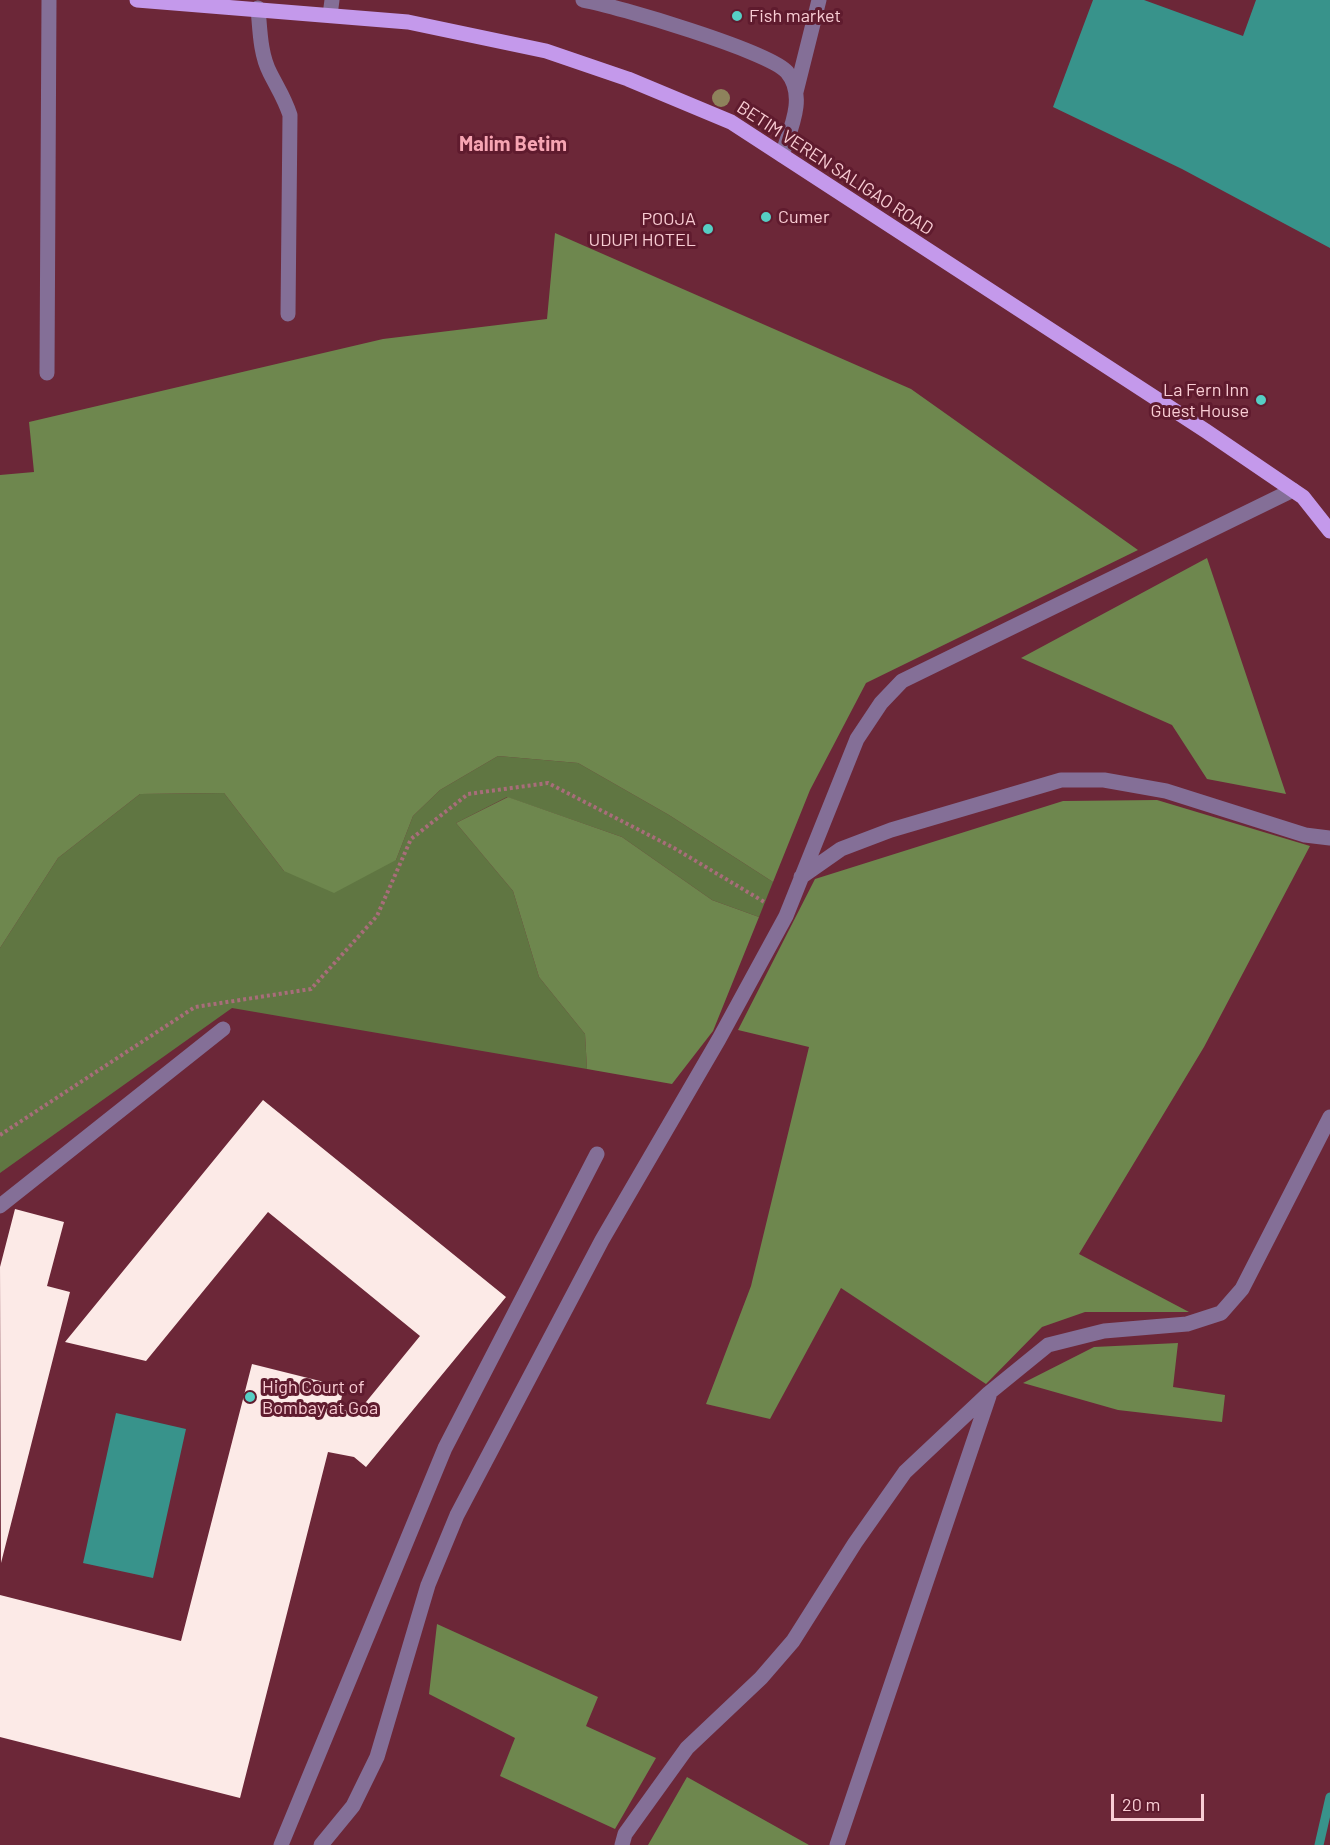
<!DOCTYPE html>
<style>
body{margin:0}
#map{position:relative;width:1330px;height:1845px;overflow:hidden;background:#6c2738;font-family:Barlow,sans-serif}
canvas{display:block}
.scale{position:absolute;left:1111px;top:1794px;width:93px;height:27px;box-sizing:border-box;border:3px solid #f9cdd4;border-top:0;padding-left:8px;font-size:18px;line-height:21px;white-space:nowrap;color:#f9cdd4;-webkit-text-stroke:4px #5f1b2e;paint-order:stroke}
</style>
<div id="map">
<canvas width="1330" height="1845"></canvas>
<div class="scale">20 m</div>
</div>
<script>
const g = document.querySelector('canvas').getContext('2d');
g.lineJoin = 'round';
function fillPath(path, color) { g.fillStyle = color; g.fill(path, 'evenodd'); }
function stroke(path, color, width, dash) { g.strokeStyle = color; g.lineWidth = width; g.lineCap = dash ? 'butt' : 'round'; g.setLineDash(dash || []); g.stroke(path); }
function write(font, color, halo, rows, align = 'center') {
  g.font = font + ' Barlow,sans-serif'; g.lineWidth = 6; g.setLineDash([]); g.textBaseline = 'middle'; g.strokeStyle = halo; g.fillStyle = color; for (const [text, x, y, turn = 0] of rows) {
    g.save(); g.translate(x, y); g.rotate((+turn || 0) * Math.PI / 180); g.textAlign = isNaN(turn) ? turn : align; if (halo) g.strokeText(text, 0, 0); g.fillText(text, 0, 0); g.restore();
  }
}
const green = new Path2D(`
 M498 756 578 763 669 815 773 882 759 917 712 900 622 837 507 797 456 823 513 891 539 977 585 1034 587 1069 232 1008 0 1173V948L58 858 140 794 224 793 284 871 396 860 413 816 440 790Z`);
const forest = new Path2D(`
 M555 233 911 389 1138 550 866 683 810 790 773 882 669 815 578 763 498 756 440 790 413 816 396 860 334 893 284 871 224 793 140 794 58 858 0 948V475L34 472 29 422 383 339 547 319Z
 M1207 558 1286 794 1207 779 1172 725 1021 658Z
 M508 797 622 837 712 900 759 917 713 1031 672 1084 587 1069 585 1034 539 977 513 891 456 823Z
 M1157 800 1310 846 1204 1047 1079 1254 1189 1312H1085L1042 1327 986 1384 841 1288 770 1419 706 1404 751 1286 809 1047 738 1030 815 879 1063 801Z
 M1178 1343 1173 1387 1225 1395 1222 1422 1118 1410 1023 1383 1094 1347Z
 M437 1624 598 1697 586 1726 656 1758 615 1829 500 1776 515 1738 429 1694Z
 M687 1777 809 1845H648Z`);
const water = new Path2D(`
 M1093 0H1144L1243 36 1256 0H1330V248L1182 169 1053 107Z
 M116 1413 186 1429 153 1578 83 1563Z`);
const stream = new Path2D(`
 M1319 1845 1330 1797`);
const building = new Path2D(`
 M263 1100 506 1297 366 1467 354 1457 328 1452 240 1798 0 1737V1595L181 1641 252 1364 344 1387 339 1409 357 1413 420 1336 268 1212 146 1361 65 1342Z
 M15 1209 64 1222 47 1286 70 1292 1 1563 0 1267Z`);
const path = new Path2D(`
 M0 1135 195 1007 311 989 377 916 411 839 468 794 548 783 674 848 766 903`);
const minor = new Path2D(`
 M583 0C616 6 769 51 787 72 807 96 790 130 782 155
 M258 8C260 29 260 54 270 73 278 89 284 97 290 115L288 314
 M330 15 332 0
 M796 92 819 0
 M47 373 49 0
 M801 877 841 849 891 830 1061 780H1104L1166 791 1305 835 1330 838
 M0 1206 223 1029
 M281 1845 445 1448 597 1154
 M321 1845 353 1806 377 1757 428 1585 457 1515 602 1240 719 1039 786 916 857 739 881 703 902 681 1293 490
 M622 1845 625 1834 687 1748 761 1678 793 1641 855 1543 905 1472 989 1393 1048 1345 1104 1331 1187 1324 1221 1313 1242 1289 1330 1117
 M837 1845 989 1396`);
const major = new Path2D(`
 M137 0 408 22 546 51 628 79 731 122 1206 431 1303 497 1330 531`);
const trees = [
 [721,98]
];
const markers = [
 [737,16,6,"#56cec4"],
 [766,217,6,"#56cec4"],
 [708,229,6,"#56cec4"],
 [1261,400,6,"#56cec4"],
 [250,1397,6,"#56cec4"]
];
const poiNames = [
 ["Fish market",749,16],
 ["Cumer",778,217],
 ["POOJA",696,219,"right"],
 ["UDUPI HOTEL",696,240,"right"],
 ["La Fern Inn",1249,390,"right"],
 ["Guest House",1249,411,"right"],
 ["High Court of",262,1387],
 ["Bombay at Goa",262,1408]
];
const streetNames = [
 ["BETIM VEREN SALIGAO ROAD",835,168,33]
];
const neighbourhoodNames = [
 ["Malim Betim",513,144]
];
fillPath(green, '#607642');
fillPath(forest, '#6e874e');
fillPath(water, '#38938b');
stroke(stream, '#38938b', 9);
fillPath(building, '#fceae7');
stroke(path, '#a86d7a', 4, [3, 3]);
stroke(minor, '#846f97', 15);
stroke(major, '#c499eb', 15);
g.fillStyle = '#8e825c';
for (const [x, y] of trees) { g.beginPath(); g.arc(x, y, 9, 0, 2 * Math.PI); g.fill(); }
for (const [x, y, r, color] of markers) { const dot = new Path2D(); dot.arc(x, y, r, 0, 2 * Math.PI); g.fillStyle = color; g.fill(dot); stroke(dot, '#5f1b2e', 2); }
write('18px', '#f9cdd4', '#5f1b2e', poiNames, 'left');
write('18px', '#f9cdd4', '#5f1b2e', streetNames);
write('bold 20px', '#f7a5b3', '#5f1b2e', neighbourhoodNames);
</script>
